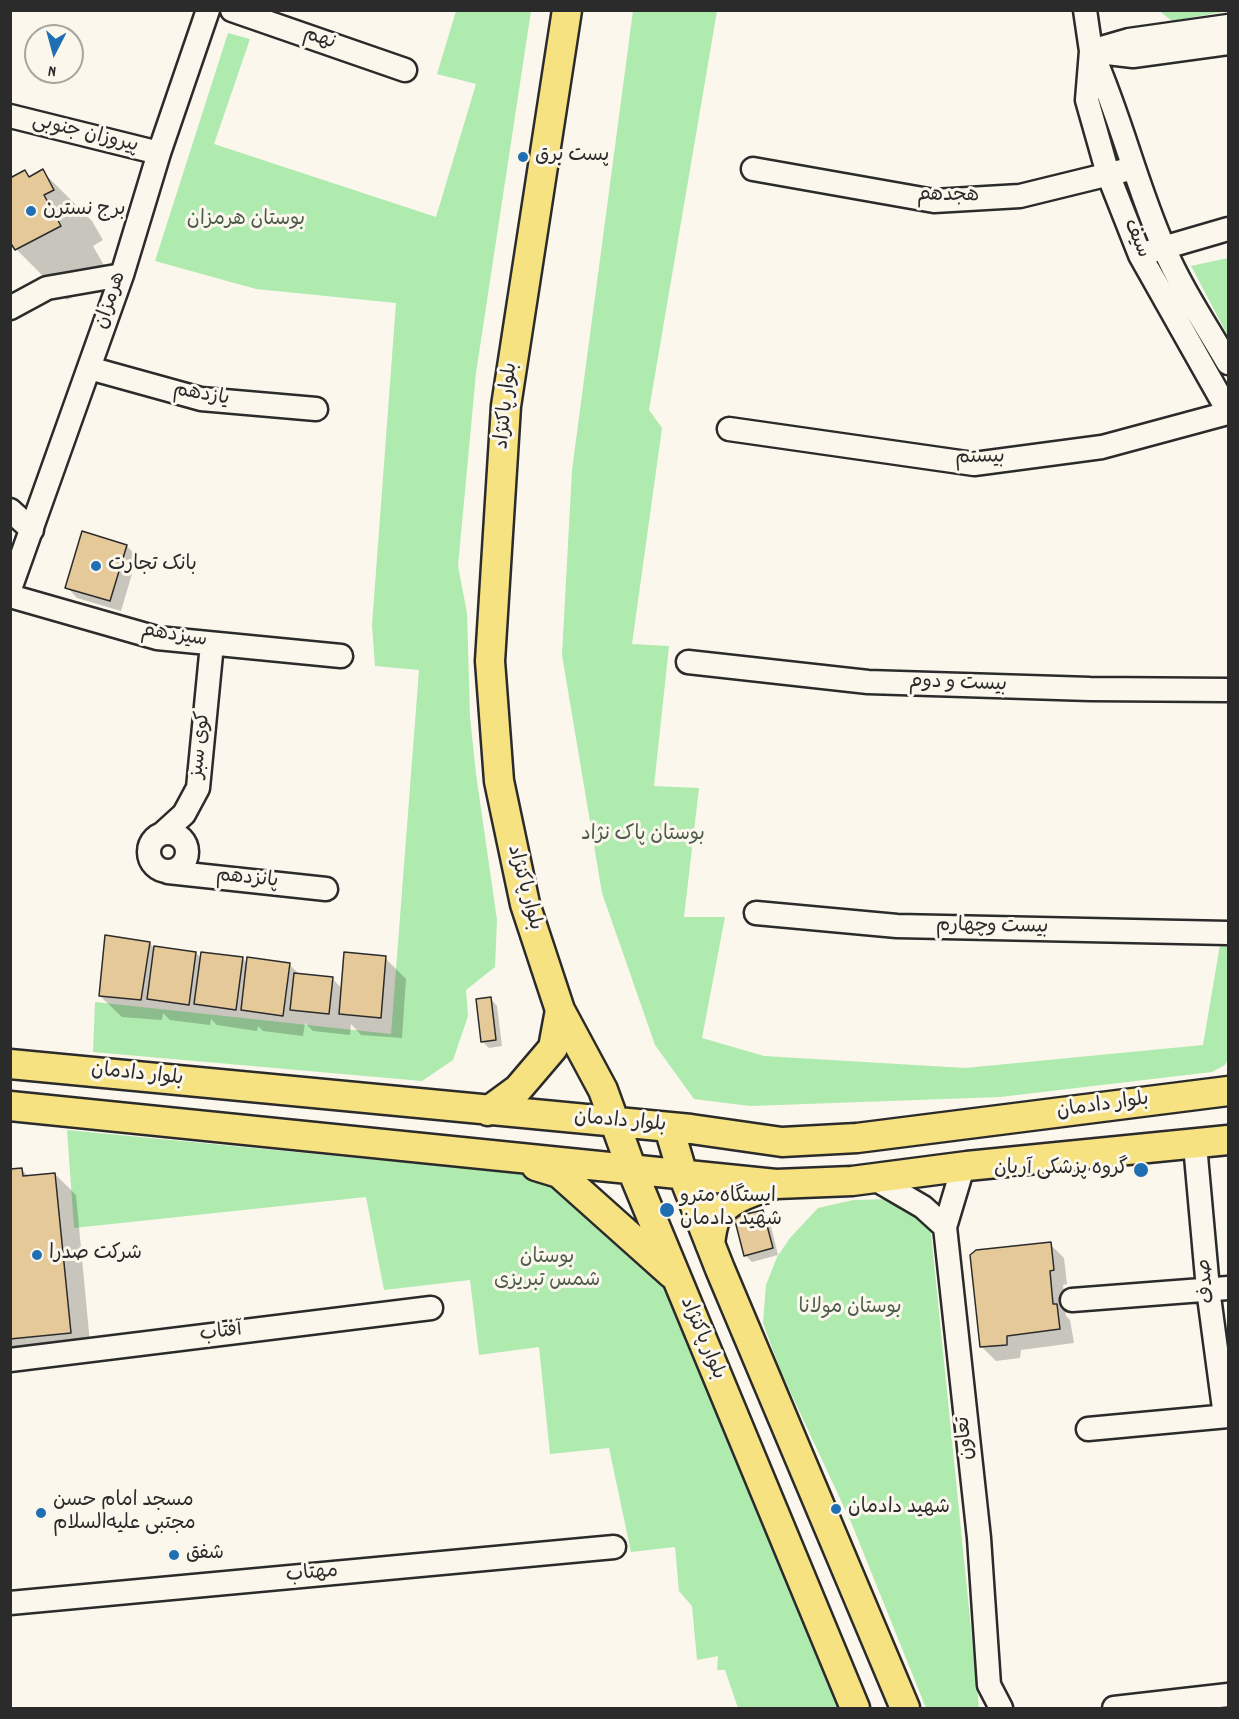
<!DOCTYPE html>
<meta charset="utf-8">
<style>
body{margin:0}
#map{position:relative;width:1239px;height:1719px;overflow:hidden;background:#fbf7ec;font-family:Dekko,sans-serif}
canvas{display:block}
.frame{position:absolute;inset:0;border:12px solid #2b2b2b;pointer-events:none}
.north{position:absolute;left:24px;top:24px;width:60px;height:60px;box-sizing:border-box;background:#fbf7ec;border:2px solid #a8a59f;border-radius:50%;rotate:186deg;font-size:16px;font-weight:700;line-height:24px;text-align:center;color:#2b2b2b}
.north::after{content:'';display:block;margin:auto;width:21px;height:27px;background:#1f6fb2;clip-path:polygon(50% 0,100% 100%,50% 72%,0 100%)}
</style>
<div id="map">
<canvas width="1239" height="1719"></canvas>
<div class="frame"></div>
<div class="north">N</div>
</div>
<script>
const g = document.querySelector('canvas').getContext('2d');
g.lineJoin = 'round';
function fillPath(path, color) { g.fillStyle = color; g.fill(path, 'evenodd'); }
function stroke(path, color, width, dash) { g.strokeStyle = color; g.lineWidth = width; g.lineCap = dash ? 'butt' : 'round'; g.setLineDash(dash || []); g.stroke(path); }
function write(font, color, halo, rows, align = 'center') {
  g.font = font + ' Dekko,"Playpen Sans Arabic",sans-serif'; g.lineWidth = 6; g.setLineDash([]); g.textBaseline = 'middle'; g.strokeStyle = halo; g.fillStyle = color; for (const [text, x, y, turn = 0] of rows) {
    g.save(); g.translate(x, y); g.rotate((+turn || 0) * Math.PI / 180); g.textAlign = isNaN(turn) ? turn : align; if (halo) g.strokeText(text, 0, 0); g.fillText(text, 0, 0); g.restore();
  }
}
const green = new Path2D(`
 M1158 10H1228V11L1172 21Z
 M456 11H531L476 373 458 566 467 613 470 717 476 774 497 920 495 967 466 990 468 1016 453 1060 422 1081 93 1052 95 1002 391 1034 419 670 375 666 372 625 396 303 256 289 155 261 228 33 250 39 214 144 436 217 476 84 437 74Z
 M633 11H717L649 410 662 428 632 644 669 646 654 786 699 788 684 917H725L702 1038 764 1056 965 1068 1203 1045 1220 945 1228 944V1059L1225 1065 1212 1072 1000 1097 750 1106 694 1099 655 1045 602 893 562 655 572 470Z
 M1228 258V336L1191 266Z
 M67 1130 544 1176 650 1264 666 1289 841 1708H738L725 1670H717L718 1656 697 1660 692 1606 679 1591 675 1547 631 1552 609 1448 550 1454 539 1347 479 1355 470 1280 384 1290 366 1197 74 1228Z
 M891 1199 929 1221 931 1233 979 1708H926L851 1522 781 1372 763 1323 766 1285 777 1257 790 1238 818 1208 853 1200Z`);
const shadow = new Path2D(`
 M42 171 92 221 103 240 93 246 110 276 67 300 17 250 10 238 25 172 30 178Z
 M83 533 127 546 137 557 121 611 77 598 67 587Z
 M150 943 154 948 196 953 202 959H243L248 964H289L300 975 332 978 342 989 385 958 406 979 402 1038 361 1035 351 1024 350 1035 313 1031 305 1023 303 1036 263 1031 258 1026 257 1031 217 1025 211 1019 210 1025 170 1020 163 1013 162 1020 122 1017 100 996Z
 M491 999 497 1006 502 1046 489 1048 482 1041Z
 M22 1170 29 1177 55 1174 76 1195 91 1354 10 1361V1171Z
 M762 1211 769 1218 778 1255 752 1262 745 1255Z
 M1050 1244 1064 1258 1067 1284 1063 1285 1066 1316 1070 1320 1074 1343 1021 1350 1020 1358 996 1361 982 1347Z`);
const building = new Path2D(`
 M43 169 54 190 44 195 61 226 15 250 10 242V178L25 170 29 177Z
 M82 531 127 545 110 601 65 588Z
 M105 935 150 942 141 1000 99 996Z
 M154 946 196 952 189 1005 147 999Z
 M201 952 243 957 236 1010 194 1004Z
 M344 952 386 956 381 1018 339 1014Z
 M247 957 290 963 283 1016 241 1010Z
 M294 973 333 977 329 1014 290 1010Z
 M491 997 496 1040 481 1042 476 999Z
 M22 1168 23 1176 55 1173 71 1333 10 1339V1169Z
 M763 1210 773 1248 744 1256 734 1217Z
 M1051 1242 1054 1270 1050 1271 1053 1304H1057L1060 1329 1007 1336V1345L980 1347 970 1255 976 1250Z`);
const minor = new Path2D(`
 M232 10 405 70
 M1085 10 1091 51 1087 100 1108 174 1140 255 1228 411
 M1091 51 1129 40 1228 26
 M1099 52 1133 56 1228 43
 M1093 55C1121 118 1136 185 1164 248 1181 288 1206 325 1228 363
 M10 116 159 153
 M753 169 934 201 1020 196 1134 168
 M1149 252 1228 229
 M10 308 47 288 122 275
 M89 368 201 399 316 409
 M729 429 974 464 1102 447 1228 413
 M10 510 32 530
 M10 589 122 275 159 153 208 10
 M10 596 157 638 341 656
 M688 662 868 682 1090 689 1228 690
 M149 852a19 19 0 1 1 38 0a19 19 0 1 1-38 0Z
 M162 834 184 814 198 788 212 644
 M168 872 326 889
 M756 913 897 926 1228 933
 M1195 1145 1208 1289 1225 1416
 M963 1167 945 1227 979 1538 989 1685 1001 1708
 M875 1179 923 1207 945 1227
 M1072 1300 1228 1288
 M10 1360 431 1308
 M1088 1429 1228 1416
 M10 1603 614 1547
 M1114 1708 1228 1695`);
const major = new Path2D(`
 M567 10 506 406 490 661 499 781 525 904 560 1010 603 1090 632 1170 855 1708
 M10 1064 691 1129 782 1142 857 1138 1228 1091
 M10 1106 776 1184 852 1181 967 1166 1228 1140
 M488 1111 518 1089 553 1048 560 1010
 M669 1128 683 1175 720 1269 905 1708
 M536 1166 559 1173 672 1274
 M710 1244C711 1236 712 1227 715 1220 725 1199 754 1191 773 1185`);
const markers = [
 [523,157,6,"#1f6fb2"],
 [31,211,6,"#1f6fb2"],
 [96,566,6,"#1f6fb2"],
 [1141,1170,8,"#1f6fb2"],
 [667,1210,8,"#1f6fb2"],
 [37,1255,6,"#1f6fb2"],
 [836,1509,6,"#1f6fb2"],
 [41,1513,6,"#1f6fb2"],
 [174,1555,6,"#1f6fb2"]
];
const streetNames = [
 ["نهم",319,40,19],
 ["پیروزان جنوبی",85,135,14],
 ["هجدهم",948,197,1],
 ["سیف",1135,239,67],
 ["هرمزان",112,301,-71],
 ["یازدهم",201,396,10],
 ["بلوار پاکنژاد",508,406,-84],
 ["بیستم",980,459,-1],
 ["سیزدهم",174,637,9],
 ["بیست و دوم",958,685,2],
 ["کوی سبز",202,745,-84],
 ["پانزدهم",247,880,6],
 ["بلوار پاکنژاد",523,888,75],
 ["بیست وچهارم",992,928,1],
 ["بلوار دادمان",137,1076,6],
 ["بلوار دادمان",1103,1107,-8],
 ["بلوار دادمان",620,1123,5],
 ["صدف",1208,1281,-96],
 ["آفتاب",221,1334,-7],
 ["بلوار پاکنژاد",701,1339,67],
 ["تعاون",967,1438,-96],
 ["مهتاب",312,1575,-5]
];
const poiNames = [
 ["پست برق",535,157],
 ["برج نسترن",43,211],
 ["بانک تجارت",108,566],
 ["گروه پزشکی آریان",1128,1170,"right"],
 ["ایستگاه مترو",680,1198],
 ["شهید دادمان",680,1221],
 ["شرکت صدرا",49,1255],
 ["مسجد امام حسن",53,1502],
 ["مجتبی علیه‌السلام",53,1525],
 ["شهید دادمان",848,1509],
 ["شفق",186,1555]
];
const parkNames = [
 ["بوستان هرمزان",246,221],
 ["بوستان پاک نژاد",643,836],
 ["بوستان",547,1259],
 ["شمس تبریزی",547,1282],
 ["بوستان مولانا",850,1309]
];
fillPath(green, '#afeaaf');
fillPath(shadow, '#0003');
fillPath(building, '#e5c999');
stroke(building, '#2b2b2b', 1.5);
stroke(minor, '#2b2b2b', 27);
stroke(major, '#2b2b2b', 33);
stroke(minor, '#fbf7ec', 22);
stroke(major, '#f7e281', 28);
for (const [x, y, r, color] of markers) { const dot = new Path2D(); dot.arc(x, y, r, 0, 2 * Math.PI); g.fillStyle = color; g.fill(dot); stroke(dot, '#fbf7ec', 2); }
write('20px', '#2b2b2b', '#fbf7ec', streetNames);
write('20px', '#2b2b2b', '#fbf7ec', poiNames, 'left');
write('20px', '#4c5b4c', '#fbf7ec', parkNames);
</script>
